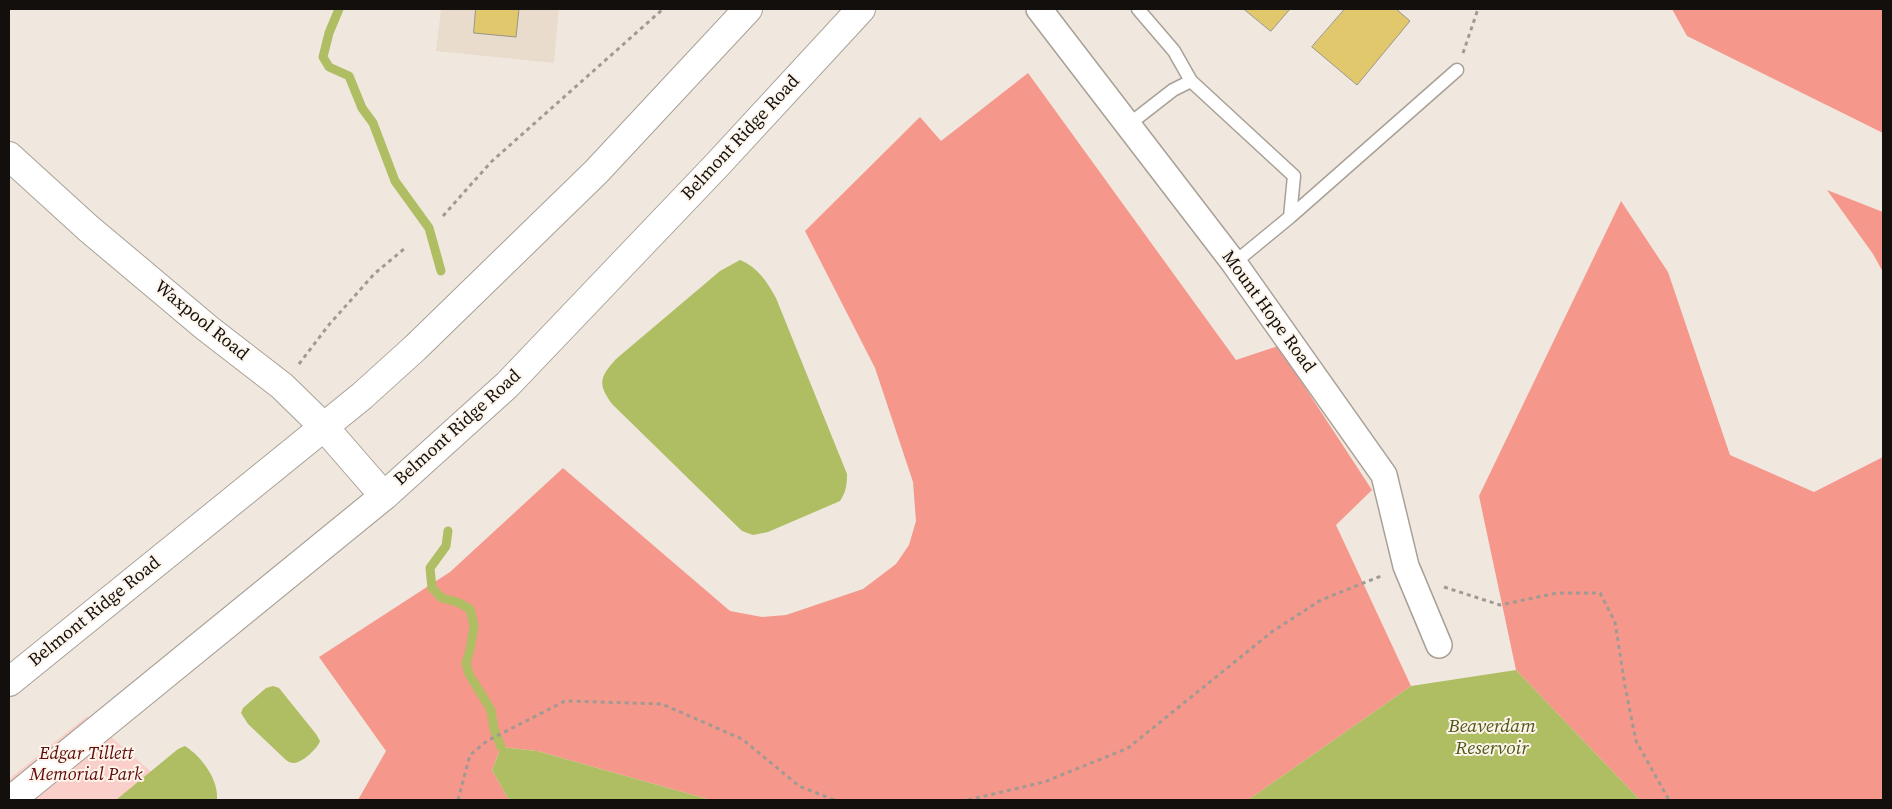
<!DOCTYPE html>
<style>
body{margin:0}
#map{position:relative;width:1892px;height:809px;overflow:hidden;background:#f0e8de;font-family:"Source Serif 4",serif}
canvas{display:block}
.frame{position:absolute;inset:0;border:10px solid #120f0c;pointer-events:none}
</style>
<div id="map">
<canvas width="1892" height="809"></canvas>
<div class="frame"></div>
</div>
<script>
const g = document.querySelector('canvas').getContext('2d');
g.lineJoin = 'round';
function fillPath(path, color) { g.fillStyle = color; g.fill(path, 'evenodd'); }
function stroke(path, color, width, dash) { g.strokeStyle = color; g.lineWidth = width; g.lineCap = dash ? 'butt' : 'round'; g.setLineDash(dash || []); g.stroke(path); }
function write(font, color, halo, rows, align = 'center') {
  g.font = font + ' "Source Serif 4",serif'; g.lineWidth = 4; g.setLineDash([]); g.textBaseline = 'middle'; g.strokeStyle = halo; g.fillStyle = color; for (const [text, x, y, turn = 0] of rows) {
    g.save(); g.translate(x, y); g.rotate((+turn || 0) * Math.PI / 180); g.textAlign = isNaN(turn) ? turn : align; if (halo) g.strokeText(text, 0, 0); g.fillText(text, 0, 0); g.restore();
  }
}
const built = new Path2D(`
 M441 9H559L554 63 436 51Z`);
const green = new Path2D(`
 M87 716 184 800H9V779Z`);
const forest = new Path2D(`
 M1672 9H1883V133L1687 36Z
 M1028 73 1236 360 1278 346 1372 490 1336 525 1411 686 1248 800H711L537 751 501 747 492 770 509 800H358L386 751 319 657 450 572 563 468 730 611 762 617 786 615 863 589 896 564 909 545 916 521 913 482 875 368 805 231 920 117 941 141Z
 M1827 190 1883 212V272L1873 254Z
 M1621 201 1668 272 1730 455 1814 492 1883 457V800H1640L1516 670 1479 496Z`);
const water = new Path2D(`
 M740 260C758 267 767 282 776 298L847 474C847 485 846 492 840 501L768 532 753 535 742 531 612 404C598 384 599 378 616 359L720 271Z
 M1516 670 1640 800H1248L1411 686Z
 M273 686 279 688 316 734 320 741C318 748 302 763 294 763 291 763 288 762 286 760L248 724 241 713 243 708 266 688Z
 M185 746C202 757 219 780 217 800H116L178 749Z
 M501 747 537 751 711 800H509L492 770Z`);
const stream = new Path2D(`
 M339 9 329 33 323 57 329 67 349 76 362 108 373 123 395 181 429 228 441 271
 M448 531 446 546 430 568 432 588 442 598 457 602 470 609 474 626 470 650 466 663 469 674 491 710 494 729 501 747`);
const building = new Path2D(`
 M476 9H519L516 37 474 33Z
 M1244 9H1290L1271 31Z
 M1345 9H1396L1410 21 1357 85 1312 47Z`);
const path = new Path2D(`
 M1463 53 1478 9
 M443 216 491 162 663 9
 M299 364 328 326 374 274 404 249
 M1444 587 1500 605 1557 593H1600L1615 622 1625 686 1636 741 1669 800
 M458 800 470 755 487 741 565 701 662 704 742 739 799 786 834 800
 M968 800 1044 782 1128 748 1273 631 1321 600 1381 576`);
const lane = new Path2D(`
 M1138 9 1174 51 1191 81
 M1128 125 1173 90 1191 81 1294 176 1290 217 1234 263
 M1290 217 1457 70`);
const street = new Path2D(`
 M1039 9 1234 263 1384 475 1406 566 1439 645`);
const secondary = new Path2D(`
 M9 156 88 228 207 328 282 386 324 427 384 496`);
const primary = new Path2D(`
 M9 682 362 396 415 348 596 172 748 9
 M11 800 384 496 507 385 717 165 861 9`);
const streetNames = [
 ["Belmont Ridge Road",741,138,-47],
 ["Mount Hope Road",1268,312,54],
 ["Waxpool Road",201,321,39],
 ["Belmont Ridge Road",458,428,-42],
 ["Belmont Ridge Road",95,612,-39]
];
const parkNames = [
 ["Edgar Tillett",86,754],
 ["Memorial Park",86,775]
];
const waterNames = [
 ["Beaverdam",1492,727],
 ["Reservoir",1492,749]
];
fillPath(built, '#e9dccc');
fillPath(green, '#facfc9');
fillPath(forest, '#f6978c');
fillPath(water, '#afbd63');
stroke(stream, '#afbd63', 9);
fillPath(building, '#e2c86c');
stroke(building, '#979489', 1);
stroke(lane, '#a8a097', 15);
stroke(street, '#a8a097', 28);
stroke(secondary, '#a8a097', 30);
stroke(primary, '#a8a097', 30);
stroke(path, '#a19a93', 3, [4, 4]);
stroke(lane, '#fff', 12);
stroke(street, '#fff', 25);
stroke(secondary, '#fff', 28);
stroke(primary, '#fff', 28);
write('18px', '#120f0c', '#fdf5eb', streetNames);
write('italic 18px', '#5f0a0b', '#fdf5eb', parkNames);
write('italic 19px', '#505816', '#fdf5eb', waterNames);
</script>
